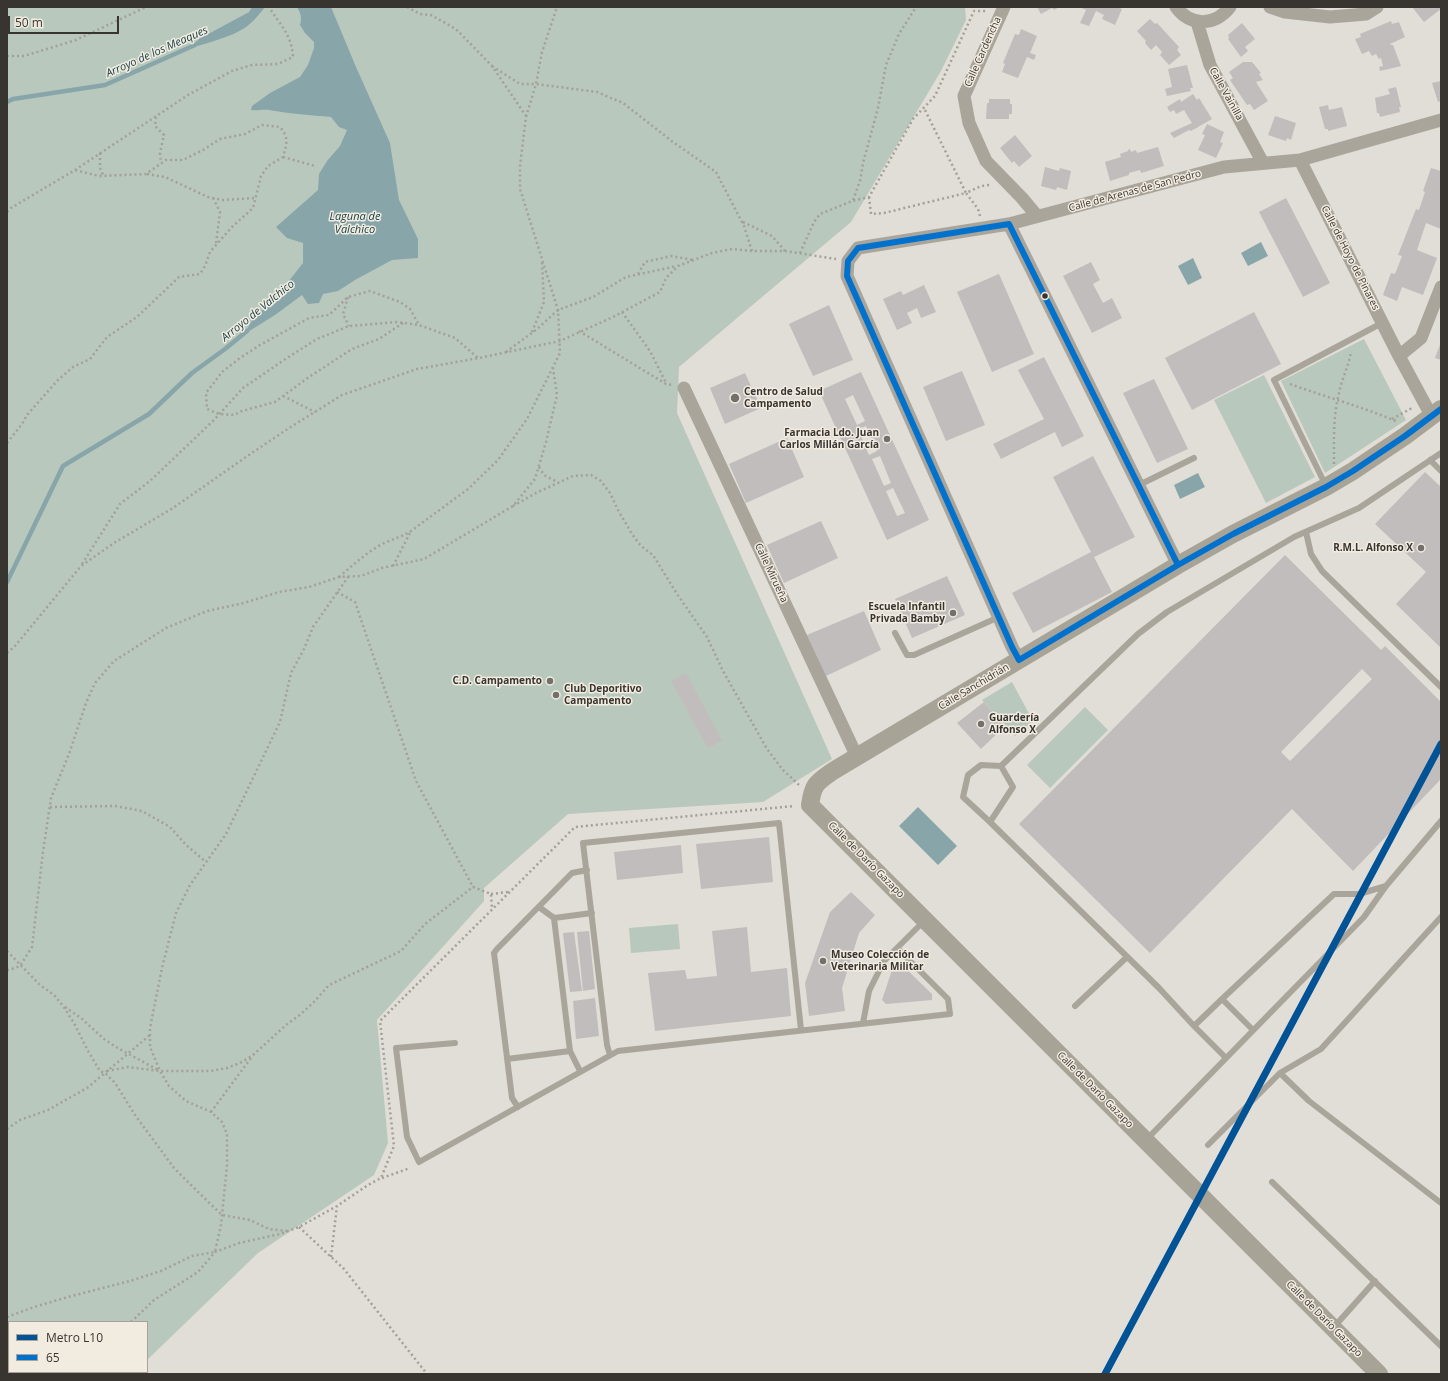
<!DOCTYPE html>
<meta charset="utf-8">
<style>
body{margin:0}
#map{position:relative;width:1448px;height:1381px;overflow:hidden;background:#e1ddd7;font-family:"Open Sans",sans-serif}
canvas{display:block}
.frame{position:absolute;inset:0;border:8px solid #383531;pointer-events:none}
.legend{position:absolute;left:8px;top:1321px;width:140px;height:52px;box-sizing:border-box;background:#f2ebe0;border:1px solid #a8a29a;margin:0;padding:5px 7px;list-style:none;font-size:12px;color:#383531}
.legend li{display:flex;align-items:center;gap:8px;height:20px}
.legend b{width:20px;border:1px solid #a8a29a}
.scale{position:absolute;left:8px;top:16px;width:111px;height:18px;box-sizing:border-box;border:2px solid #383531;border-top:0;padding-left:5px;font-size:12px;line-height:14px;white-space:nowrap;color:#383531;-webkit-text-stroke:3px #f2ebe0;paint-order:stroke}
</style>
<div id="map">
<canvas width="1448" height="1381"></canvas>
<div class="frame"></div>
<ul class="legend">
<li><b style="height:5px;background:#015396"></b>Metro L10</li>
<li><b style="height:5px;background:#0072ce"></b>65</li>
</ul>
<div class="scale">50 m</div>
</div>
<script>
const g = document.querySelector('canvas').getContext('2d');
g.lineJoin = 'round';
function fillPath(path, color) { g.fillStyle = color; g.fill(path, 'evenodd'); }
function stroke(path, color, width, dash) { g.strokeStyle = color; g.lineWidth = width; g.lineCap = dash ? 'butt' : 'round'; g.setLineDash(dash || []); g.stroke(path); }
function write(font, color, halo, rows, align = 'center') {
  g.font = font + ' "Open Sans",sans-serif'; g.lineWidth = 3; g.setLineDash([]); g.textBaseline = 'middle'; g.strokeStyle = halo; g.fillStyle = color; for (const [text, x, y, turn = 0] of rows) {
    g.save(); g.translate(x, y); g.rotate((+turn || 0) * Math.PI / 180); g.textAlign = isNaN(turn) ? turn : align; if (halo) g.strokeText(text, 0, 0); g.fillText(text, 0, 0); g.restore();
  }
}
const green = new Path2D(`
 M7 7H965L966 20 941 71 851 222 679 367 677 413 832 759 763 802 568 814 484 888V901L377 1020 388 1143 374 1175 258 1253 147 1360V1322H9V1372H135L132 1374H7Z
 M1364 339 1406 420 1325 473 1281 381Z
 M1264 375 1315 477 1266 503 1214 400Z
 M1012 682 1033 721 1015 736 982 700Z
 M1085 707 1108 730 1050 788 1027 765Z
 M678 924 680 949 631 953 629 928Z`);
const water = new Path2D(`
 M252 7H265C250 26 244 31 220 39 210 42 201 46 191 47L199 39 249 12Z
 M297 7H331L356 67 390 143 399 200 418 239V258L392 260 355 280 338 291 323 294 319 303 308 304 302 295 275 315 243 335 257 313 280 300 288 282 303 263V243L287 238 276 227 318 190 319 174 327 161 340 146 347 130 339 127 331 117C311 115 290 114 269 110 264 109 257 111 251 110L252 106 270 93 300 77 308 65 314 48V42L305 33 300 25C302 18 301 14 297 7Z
 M1261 242 1268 256 1248 266 1241 253Z
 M1193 258 1202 278 1188 285 1178 266Z
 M1198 473 1205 487 1180 499 1174 485Z
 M918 807 957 846 938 865 899 826Z`);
const stream = new Path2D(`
 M7 102 13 99 105 85 195 45
 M7 582 63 466 149 414 192 373 225 349 247 331`);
const building = new Path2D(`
 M1037 7H1060L1054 10 1052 8 1041 14Z
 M1079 7H1117L1122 9 1115 25 1102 19 1104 15 1096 11 1089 26 1080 23 1086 10Z
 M1412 7H1441V9L1424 22Z
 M1150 19 1155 24 1157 23 1179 47 1177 50 1181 55 1169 65 1160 55 1162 52 1156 45 1151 50 1145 43 1146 41 1137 31Z
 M1391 21 1392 24 1399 22 1405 37 1390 44 1391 45H1393L1401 66 1380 71 1379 67 1383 66 1381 58 1379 59 1376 54 1372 56 1369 51 1362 54 1355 39 1361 37 1360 34Z
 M1242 23 1255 39 1245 47 1248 51 1241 57 1228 39 1229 38 1228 35Z
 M1021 29 1037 36 1030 53 1036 55 1034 60 1027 57 1018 78 1002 72 1005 64 1003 63 1015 34 1019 35Z
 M1243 62H1252L1261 73 1259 74 1263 80 1256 82 1268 101 1254 110 1250 104 1247 105 1230 80 1233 78 1229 72Z
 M1187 65 1193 88H1190L1191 91 1167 96 1165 89 1172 87 1168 69Z
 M1441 81V101L1438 102 1432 83Z
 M1396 87 1401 107H1399L1400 112 1380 117 1379 113H1377L1375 98 1390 94 1388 89Z
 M1193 94 1197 100 1199 98 1212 119 1191 131 1189 130 1174 138 1170 133 1192 123 1184 110 1176 114 1174 110 1170 112 1167 107 1180 99 1181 102Z
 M989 99H1010V104H1012V114H1009V119H986L987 103H989Z
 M1328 105 1329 110 1342 107 1347 126 1328 131V129H1325L1319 107Z
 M1275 116 1296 123 1291 140 1287 138 1286 141 1268 135Z
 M1207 124 1224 132 1220 142 1223 143 1216 158 1198 150 1205 135 1202 134Z
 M1015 135 1032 156 1019 167 1014 161 1012 163 1000 148Z
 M1158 147 1164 166 1141 173 1140 170 1129 173V175L1110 181 1105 162 1121 157 1120 154 1128 151V150L1130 149 1131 152 1136 150 1137 153Z
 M1045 167 1059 171 1060 168 1071 171 1067 190 1057 187 1056 190 1041 186Z
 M1431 168 1441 171V229L1426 223 1417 250 1437 258 1423 295 1402 287 1397 301 1383 295 1391 273 1395 274 1402 256 1398 255 1416 209 1419 210 1425 192 1423 191Z
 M1286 198 1330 283 1303 297 1259 212Z
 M1091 262 1100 280 1093 284 1103 303 1112 298 1122 318 1092 333 1063 276Z
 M999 274 1034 354 992 372 957 292Z
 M924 285 936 312 921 318 917 308 907 313 912 323 897 330 883 299 901 291 903 295Z
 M829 305 853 360 813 376 789 324Z
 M1254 312 1281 364 1192 410 1165 358Z
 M1441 342V360L1435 358Z
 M1044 357 1084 436 1062 447 1055 432 1001 459 993 444 1044 419 1018 370Z
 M962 371 985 425 946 441 923 387Z
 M861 372 929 520 887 540 819 391ZM853 395 865 421 857 425 845 399ZM866 426 877 451 869 455 858 429ZM880 456 891 483 884 486 872 459ZM893 488 905 513 897 516 886 491Z
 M745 373 761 408 725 424 710 388Z
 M1154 379 1188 449 1157 463 1123 393Z
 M787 438 804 477 746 503 729 464Z
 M1093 456 1135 537 1094 557 1112 592 1033 633 1012 593 1091 552 1053 477Z
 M1425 472 1441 487V648L1396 604 1426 572 1375 524Z
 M821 521 838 558 784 583 767 545Z
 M1285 555 1381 650 1385 646 1441 702V779L1353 871 1292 809 1150 953 1019 824ZM1362 669 1372 679 1290 761 1281 752Z
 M947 576 965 615 912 638 895 599Z
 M864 611 881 650 826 676 807 635Z
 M686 673 722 741 708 748 671 681Z
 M984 702 1005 726 981 749 957 723Z
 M769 837 773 882 701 889 696 844Z
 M681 845 683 873 617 880 614 852Z
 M851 892 875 915 859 933 842 988 845 1011 809 1016 805 983 830 912Z
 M747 927 751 972 787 968 791 1016 655 1031 648 973 685 970 687 979 717 976 712 931Z
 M589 931 595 989 583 991 577 932Z
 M574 932 582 991 570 992 563 933Z
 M900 963 932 994V1000L886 1004 882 1000 894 964Z
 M595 998 599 1036 576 1039 573 1001Z`);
const path = new Path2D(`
 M407 7 420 14 431 15 456 29 492 66 526 116
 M7 56H24L76 40 146 7
 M492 66 520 84H536L597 92 623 103 673 142 716 172 744 226 752 251
 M156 117 155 126 164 135 160 153 161 163
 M100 153V168L103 175
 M283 157 315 166
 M147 174 165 177 208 197 222 200 255 198
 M869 197 871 214 884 213 966 193 924 108
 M213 198 220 212 216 244
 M853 200 860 181 863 163 878 108 886 65 899 34 916 7
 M7 212 11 208 75 170 188 95 232 71 252 65 278 64 293 57C292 35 280 25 269 7
 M980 216 978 209 966 193 981 186 990 185
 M743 222 772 236 785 251
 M800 253 814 222 820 214 852 201 869 197 913 119 935 96 974 11H987
 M638 274 645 262 671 256 693 260
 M348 297 343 314 349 326
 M622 312 650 351 666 383
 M403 323 379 339 352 349 309 377 275 402 242 411 234 415 219 414 207 409 206 393 222 372 240 358 260 345 309 318 329 315 348 297 370 291 400 302 410 309 419 325
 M579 331 666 384 672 385
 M532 332 544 302 542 262
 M506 352 537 329 558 310 593 297 626 277 677 266
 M1290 384C1326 397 1363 407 1398 422
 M283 396 315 412
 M1392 419 1412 408
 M7 443 22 424 27 415 58 380 73 367 90 359 107 337 137 317 179 277 200 274 205 266 210 252 232 227 253 208 261 176 268 166 283 157C287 143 289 138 280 127L262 125 245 134 220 139 203 150 183 160H166L146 174 99 176 75 170
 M1334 464C1334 440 1333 416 1339 393 1342 378 1349 366 1351 351
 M539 467 544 475 559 483
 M513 506 536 493 573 476 591 475 601 481 610 493 618 510 632 534 641 546 653 555 677 594 707 637 723 671 767 749 783 770 799 785
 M82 564 120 504 150 481 214 420 243 388 287 358 317 339 349 326 397 322 419 325 455 338 478 358
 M393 566 411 531
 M339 577C353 565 366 553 382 544 392 539 402 537 411 531L468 489 498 460 527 419 560 353 558 310 520 189V166L526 117 536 84 542 52 557 7
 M337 592 355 602 416 781 473 887
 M7 653 15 646 81 566 114 543 173 508 246 457 289 428 342 395 417 369 479 358 560 341 613 317 660 292 666 278 678 266 712 253 732 249 752 251H785L836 259
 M50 807 115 806 142 811 170 827 186 845 206 862
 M491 894 508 892
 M7 951 40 985 54 995 63 1006 74 1023 88 1051 100 1071 105 1073 115 1083 135 1115 174 1168 196 1190 222 1215 250 1220 269 1229 287 1231
 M7 970H9L20 966 32 947 43 852 51 798 69 754 86 703 95 683 114 661 166 628 207 611 244 603 279 592 309 587 339 577 361 576 382 568 424 559 513 506 535 479 546 442 557 395 553 368
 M65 1007 81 1018 104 1039 116 1047 158 1070
 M107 1071 128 1067 160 1071H210L227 1068 240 1063 252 1056 286 1025 301 1014 315 1001 329 985 401 951 425 924 473 887 491 894 492 908
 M211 1112 251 1058
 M7 1129 20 1120 48 1110 87 1088 150 1035
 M382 1178 410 1168
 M299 1227 344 1269 427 1374
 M331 1257 337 1206
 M7 1317 34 1307 68 1297 130 1281 161 1271 192 1256 215 1252 221 1225 227 1165V1134L222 1122 211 1112 186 1101 169 1086 160 1071 150 1047V1028L162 968 176 913 190 885 226 834 280 722 291 673 304 649 313 627 348 577
 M131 1322 154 1300 198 1272 215 1252 239 1243 280 1234 299 1227 337 1206 368 1185 381 1178 394 1146 380 1021 575 827 794 806
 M78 1374 80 1372`);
const lane = new Path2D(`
 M1430 460 1441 471
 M1139 485 1194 458
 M1326 486 1274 380 1382 323
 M1306 532 1311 554 1322 571 1441 687
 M895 633 907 655H914L999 617
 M990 822 963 797 968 775 981 765 1001 766
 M539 907 554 918 592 913
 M554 918 570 1051 580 1071
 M1222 999 1334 894H1359L1386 886
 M1075 1006 1127 957
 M863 1023 869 991 884 961 924 921
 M1194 1026 1159 988 990 822 1013 787 1001 766 1138 634 1167 612 1294 537 1359 508 1441 453
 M455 1043 396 1048 407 1137 419 1162 618 1051 950 1014 948 999 897 948
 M610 1055 607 1045 583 843 779 823 801 1030
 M1226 1058 1194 1026 1222 999 1253 1030
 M507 1059 570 1051
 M1280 1073 1309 1101 1441 1203
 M518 1107 512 1098 494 953 497 949 572 873 587 870
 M1147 1139 1364 917 1386 886 1441 821
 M1208 1145 1280 1073 1321 1049 1441 917
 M1272 1182 1441 1346
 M1334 1327 1375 1281`);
const street = new Path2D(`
 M1004 7 964 96 969 123 986 161 1022 198 1037 216
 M1176 7C1191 27 1215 26 1230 7
 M1270 7 1285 12 1330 17 1366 14 1377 7
 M1197 22 1210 65 1263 163
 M1300 160 1399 356 1432 417
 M1009 224 1178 565
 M1399 356 1421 338 1441 287
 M684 388 857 757
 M1019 660 1012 647 847 276 848 261 858 248 1009 224 1224 167 1300 160 1441 120`);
const secondary = new Path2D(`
 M1379 1374 810 805C813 784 816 783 833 771L1178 565 1233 534 1326 487 1353 471 1405 436 1441 409`);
const bus1 = new Path2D(`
 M1009 224 1178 565 1019 660 1012 647 847 276 848 261 858 248Z
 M1178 565 1233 534 1326 487 1353 471 1405 436 1441 409`);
const metro1 = new Path2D(`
 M1105 1374 1441 744`);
const markers = [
 [1045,296,3.5,"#383531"],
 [735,398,5,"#73706b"],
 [887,439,4,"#73706b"],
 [1421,548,4,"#73706b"],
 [953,613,4,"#73706b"],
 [550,681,4,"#73706b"],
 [556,695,4,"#73706b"],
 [981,724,4,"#73706b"],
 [823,961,4,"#73706b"]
];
const streetNames = [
 ["Calle Cardencha",983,52,-66],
 ["Calle Vainilla",1226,94,61],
 ["Calle de Arenas de San Pedro",1135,191,-15],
 ["Calle de Hoyo de Pinares",1350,258,63],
 ["Calle Mirueña",771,573,65],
 ["Calle Sanchidrián",974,687,-31],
 ["Calle de Darío Gazapo",866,860,45],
 ["Calle de Darío Gazapo",1095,1090,45],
 ["Calle de Darío Gazapo",1324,1319,45]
];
const poiNames = [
 ["Centro de Salud",744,392],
 ["Campamento",744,404],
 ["Farmacia Ldo. Juan",879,433,"right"],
 ["Carlos Millán García",879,445,"right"],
 ["R.M.L. Alfonso X",1413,548,"right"],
 ["Escuela Infantil",945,607,"right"],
 ["Privada Bamby",945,619,"right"],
 ["C.D. Campamento",542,681,"right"],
 ["Club Deporitivo",564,689],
 ["Campamento",564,701],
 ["Guardería",989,718],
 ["Alfonso X",989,730],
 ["Museo Colección de",831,955],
 ["Veterinaria Militar",831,967]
];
const waterNames = [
 ["Arroyo de los Meaques",157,52,-24],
 ["Laguna de",355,217],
 ["Valchico",355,230],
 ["Arroyo de Valchico",258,311,-39]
];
fillPath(green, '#b8c8bc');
fillPath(water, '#88a6aa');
stroke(stream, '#88a6aa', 4.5);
fillPath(building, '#c1bdbc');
stroke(path, '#a3a098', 2.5, [2, 3]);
stroke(lane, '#a9a59b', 6);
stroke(street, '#a9a59b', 13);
stroke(secondary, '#a8a397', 18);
stroke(bus1, '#0072ce', 6);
stroke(metro1, '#015396', 7);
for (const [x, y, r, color] of markers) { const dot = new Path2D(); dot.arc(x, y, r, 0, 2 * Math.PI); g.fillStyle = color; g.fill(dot); stroke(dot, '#f2ebe0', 1.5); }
write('10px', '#383531', '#f2ebe0', streetNames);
write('bold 10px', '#383531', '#f2ebe0', poiNames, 'left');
write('italic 11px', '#113c44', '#f2ebe0', waterNames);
</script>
